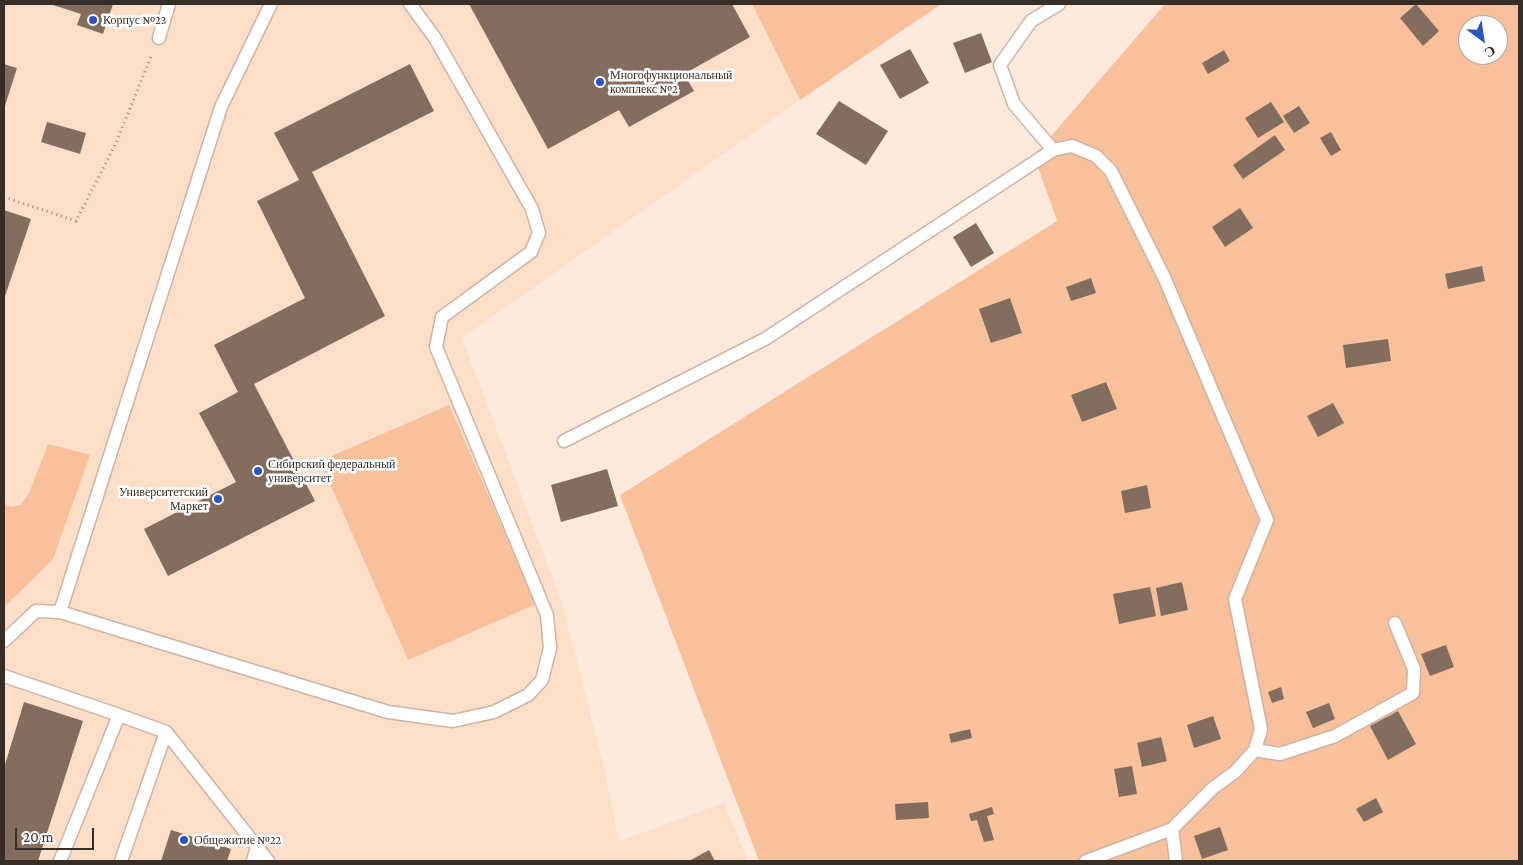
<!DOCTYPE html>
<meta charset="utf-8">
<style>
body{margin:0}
#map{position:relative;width:1523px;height:865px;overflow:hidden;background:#fdeadd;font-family:"Crimson Pro",serif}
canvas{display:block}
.frame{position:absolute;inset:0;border:5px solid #372e28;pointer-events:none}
.north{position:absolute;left:1458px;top:15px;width:50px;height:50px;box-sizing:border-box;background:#fff;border:1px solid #afaba9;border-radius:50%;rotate:149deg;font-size:14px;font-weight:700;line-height:20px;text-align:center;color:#372e28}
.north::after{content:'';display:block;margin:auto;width:18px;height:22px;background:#2b54c3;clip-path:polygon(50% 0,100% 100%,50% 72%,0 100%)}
.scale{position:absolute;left:15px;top:828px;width:79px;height:22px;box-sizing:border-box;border:2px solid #372e28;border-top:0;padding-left:6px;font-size:15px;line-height:18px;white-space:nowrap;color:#372e28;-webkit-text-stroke:4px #fff;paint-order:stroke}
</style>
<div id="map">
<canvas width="1523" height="865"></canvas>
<div class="frame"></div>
<div class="north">С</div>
<div class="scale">20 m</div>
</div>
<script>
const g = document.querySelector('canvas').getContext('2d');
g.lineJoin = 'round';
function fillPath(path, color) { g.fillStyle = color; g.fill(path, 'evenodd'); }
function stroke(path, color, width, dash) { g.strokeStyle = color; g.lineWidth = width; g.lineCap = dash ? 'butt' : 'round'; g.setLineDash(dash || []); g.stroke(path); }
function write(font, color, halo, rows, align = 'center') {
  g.font = font + ' "Crimson Pro",serif'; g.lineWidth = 5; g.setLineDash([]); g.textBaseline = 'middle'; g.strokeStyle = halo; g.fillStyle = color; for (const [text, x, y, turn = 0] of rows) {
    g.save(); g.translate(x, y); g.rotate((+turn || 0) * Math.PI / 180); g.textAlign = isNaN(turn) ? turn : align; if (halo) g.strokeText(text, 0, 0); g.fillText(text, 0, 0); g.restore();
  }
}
const built = new Path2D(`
 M4 4H941L800 100 462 338 562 603 605 773 619 841 724 803 748 861H4Z`);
const green = new Path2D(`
 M752 4H941L800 100Z
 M1165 4H1519V861H759L620 495 1057 221 1034 156ZM1468 25H1498V55H1468Z
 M449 405 536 604 408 660 320 461Z
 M48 444 90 455 53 559 4 607V503L10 507 21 505 29 493Z`);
const building = new Path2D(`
 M50 4H113L103 34 77 25 81 14Z
 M469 4H732L750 37 684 74 694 91 629 127 619 110 548 149Z
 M1416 4 1439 31 1423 46 1400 18Z
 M981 33 992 62 965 73 953 43Z
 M910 49 929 83 900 99 880 65Z
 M1224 50 1230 61 1208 74 1202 63Z
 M4 64 17 68 4 109Z
 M410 64 434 111 312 172 385 316 254 384 315 501 168 576 144 529 236 482 199 413 238 392 214 345 305 298 257 201 299 180 274 133Z
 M839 101 888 131 866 165 816 134Z
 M1271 102 1284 122 1258 138 1245 118Z
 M1299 106 1310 123 1294 133 1283 116Z
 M47 122 86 133 80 154 41 142Z
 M1331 132 1341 150 1331 156 1320 138Z
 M1275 135 1285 150 1243 179 1233 165Z
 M1240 208 1253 228 1225 247 1212 227Z
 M4 210 31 219 4 299Z
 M976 223 994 253 971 267 953 237Z
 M1482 266 1485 281 1448 289 1445 274Z
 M1091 278 1096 293 1071 301 1066 287Z
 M1010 298 1022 333 991 343 979 309Z
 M1388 339 1391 361 1346 368 1343 345Z
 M1106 382 1117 409 1082 422 1071 395Z
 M1333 403 1344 423 1318 437 1307 416Z
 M607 469 618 506 561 522 551 485Z
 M1147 485 1151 508 1125 513 1121 491Z
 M1182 582 1188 610 1161 616 1156 588Z
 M1150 587 1156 616 1119 624 1113 594Z
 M1446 645 1454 667 1430 676 1421 654Z
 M1281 687 1284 699 1272 703 1268 692Z
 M24 702 83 721 38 861H4V768Z
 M1329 703 1335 719 1313 728 1306 712Z
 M1398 711 1416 744 1388 760 1370 726Z
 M1213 716 1221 739 1194 748 1187 725Z
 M970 729 972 738 951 743 949 734Z
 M1161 737 1167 761 1142 767 1137 743Z
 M1132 766 1137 794 1119 797 1114 769Z
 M1376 798 1383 812 1364 822 1356 809Z
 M928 802 929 818 896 820 895 804Z
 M992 807 994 814 987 816 994 840 984 842 977 820 971 821 969 814Z
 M1220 827 1228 850 1202 859 1194 836Z
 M171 830 231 849 227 861H161Z
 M709 850 715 861H689Z`);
const path = new Path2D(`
 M4 197 76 221 116 143 152 54`);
const lane = new Path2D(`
 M1059 4 1031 21 1000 65 1014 104 1053 150 1072 146 1096 156 1111 171 1164 277 1267 520 1235 599 1261 729 1255 750 1235 772 1213 788 1172 829 1086 861
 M159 38 169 4
 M564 441 765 339 1053 150
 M60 612 388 712 453 721 494 712 528 695 542 680 550 648 547 615 436 347 442 317 531 252 539 233 532 209 435 38 410 4
 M4 641 36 611 60 612 221 107 271 4
 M4 676 119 715 166 732 257 847 253 861
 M1255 750 1280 754 1335 736 1413 693 1414 669 1395 623
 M1172 829 1176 861
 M257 847 268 861
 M60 861 119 715
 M121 861 166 732`);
const markers = [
 [93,20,5,"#2b54c3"],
 [600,82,5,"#2b54c3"],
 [258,471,5,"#2b54c3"],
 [218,499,5,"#2b54c3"],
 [184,840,5,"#2b54c3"]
];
const poiNames = [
 ["Корпус №23",103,20],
 ["Многофункциональный",610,75],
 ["комплекс №2",610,89],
 ["Сибирский федеральный",268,464],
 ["университет",268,478],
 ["Университетский",208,492,"right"],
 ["Маркет",208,506,"right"],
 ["Общежитие №22",194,840]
];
fillPath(built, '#fddec9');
fillPath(green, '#f8c19c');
fillPath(building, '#826d5f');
stroke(lane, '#cbb4a5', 15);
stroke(path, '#96897f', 3, [1, 4]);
stroke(lane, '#fff', 12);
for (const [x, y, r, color] of markers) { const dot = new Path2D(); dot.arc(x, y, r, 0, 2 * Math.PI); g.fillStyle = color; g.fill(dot); stroke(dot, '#fff', 2); }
write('12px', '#372e28', '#fff', poiNames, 'left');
</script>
